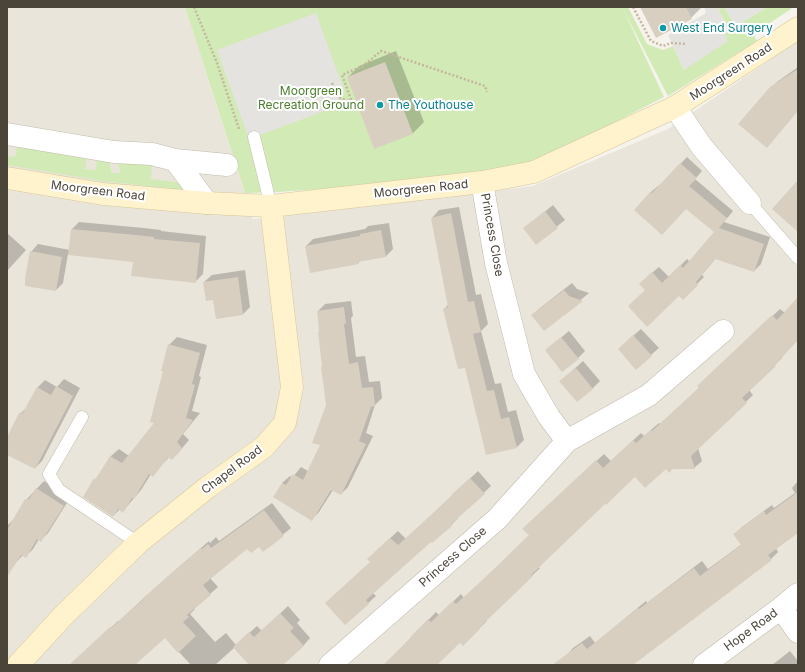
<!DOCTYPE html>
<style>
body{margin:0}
#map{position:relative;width:805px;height:672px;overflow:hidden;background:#f6f3ec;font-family:Inter,sans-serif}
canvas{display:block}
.frame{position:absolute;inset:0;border:8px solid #4b4439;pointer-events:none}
</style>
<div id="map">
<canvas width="805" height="672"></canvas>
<div class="frame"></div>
</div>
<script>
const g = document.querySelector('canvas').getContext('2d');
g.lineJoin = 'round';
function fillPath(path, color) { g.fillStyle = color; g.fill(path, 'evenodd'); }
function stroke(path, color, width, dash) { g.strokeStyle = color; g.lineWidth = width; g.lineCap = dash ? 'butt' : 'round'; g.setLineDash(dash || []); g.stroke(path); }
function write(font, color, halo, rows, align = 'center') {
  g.font = font + ' Inter,sans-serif'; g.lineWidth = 4; g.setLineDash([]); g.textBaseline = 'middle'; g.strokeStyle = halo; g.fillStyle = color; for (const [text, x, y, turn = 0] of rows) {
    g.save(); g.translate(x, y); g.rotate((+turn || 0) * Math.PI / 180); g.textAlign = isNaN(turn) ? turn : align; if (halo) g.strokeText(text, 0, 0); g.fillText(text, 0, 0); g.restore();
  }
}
const residential = new Path2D(`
 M7 7H185L253 219 533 186 668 129 798 41V665H7Z`);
const green = new Path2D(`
 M185 7H628L647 44 663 50 673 46 684 70 730 30 718 9 724 7 736 26 767 7H791V9L753 34 757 41 668 96 623 9 664 97 531 165 381 185 277 192 245 193Z
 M18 144 87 156 85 169 96 170 97 156 108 158 112 173H121L117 162 152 161 151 179 183 183V190L102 181 7 165V156L15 157Z`);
const parking = new Path2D(`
 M704 7H722L718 9 730 30 725 34 728 41 684 70 668 35 706 13Z
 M724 7H767L736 26Z
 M316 13 344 90 335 107 249 139 217 50Z`);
const shadow = new Path2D(`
 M641 7H702L691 18Z
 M396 51 424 122 413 133 375 147 348 77 359 66Z
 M798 67V111L769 90 777 82Z
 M687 157 702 171 695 179 733 211 724 222 770 237 761 264 754 271 716 258 702 275 704 277 683 298 679 295 646 290 647 277 659 267 669 277 687 259 690 262 715 232 686 208 635 210 651 192 658 186 659 187Z
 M553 205 565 220 536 243 525 228Z
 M459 207 476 295 481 294 488 324 481 331 495 384 501 383 508 412 516 410 524 440 517 447 465 366 444 309 449 304 432 218 439 210Z
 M79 222 144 228 161 230V231L206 236 203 274 195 282 134 261 68 254 63 283 56 290 31 252 38 244 70 250 72 229Z
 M389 223 393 249 386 256 361 260 358 263 306 246 313 239 365 229 368 226Z
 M7 233 26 250 7 271Z
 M245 270 250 307 243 314 214 299 204 282 212 275Z
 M572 283 577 289 589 293 544 330 533 315 540 308Z
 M798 298V339L781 358H782L749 390 753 395 698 448 702 461 694 468 666 467 635 476 605 503 538 567 540 568 486 620 487 621 463 644 460 641 436 665H384L436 612 439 615 461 594 464 598 530 535 531 522 604 454 611 461 641 433 644 436 659 423 660 424 700 387 706 379 780 309 785 313Z
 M351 301 353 316 351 318 356 357 365 356 369 382 380 381 382 398 375 405 366 433 373 436 348 487 341 494 333 490 319 512 312 519 282 483 290 476 292 478 301 467 308 471 321 445 327 405 318 311 325 304Z
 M641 329 659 348 636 368 626 342Z
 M569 331 585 351 578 358 546 350Z
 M177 337 207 345 199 376 201 377 192 411 200 413 183 434 189 440 179 452 172 459 169 457 153 475 151 474 141 490 123 511 120 509 113 516 84 497 111 456 119 449 129 456 156 422 169 345Z
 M583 361 600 381 592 389 561 381Z
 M64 379 80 388 42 461 35 468 7 454V440L20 414 27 407 38 387 45 380 57 387Z
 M478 471 491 486 458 517V518L451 525 431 540 373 593 376 596 345 624 375 552 398 531 406 539Z
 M44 481 70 498 48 533 41 540 39 539 33 549 26 556 23 555 7 572V526L14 519 26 500Z
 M798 481V532L776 548 778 552 771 559 632 665H573L566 656 573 648 590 636 595 643 646 601 647 603 702 561 708 569 742 544 735 534 742 527 772 505 774 508 795 493 792 488Z
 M272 503 291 528 263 551 260 546 247 547 210 578 218 587 194 608 195 609 190 614 215 642 226 633 236 645 257 626 262 631 288 606 300 620 297 623 310 638 303 646 276 665H250L234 648 215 665H191L165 637 134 665H71L118 621H119L165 579 209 541 210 543 216 537 219 541Z
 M790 651 798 661V665H772Z`);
const building = new Path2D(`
 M640 7H686L692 19 656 38Z
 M385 62 413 134 374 149 347 77Z
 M798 69V111L767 148 738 124 770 87Z
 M680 163 697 178 689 186 727 218 719 228 764 244 754 272 715 259 696 282 698 285 683 300 679 296 647 327 628 306 645 290 639 284 652 272 662 283 680 265 683 268 714 232 686 209 662 235 634 210 650 192 652 193Z
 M798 180V232L772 209Z
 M545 211 558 228 536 245 523 228Z
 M451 213 468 302 474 301 481 332 473 334 487 391 494 390 501 419 509 417 517 448 486 455 465 368 458 369 443 309 448 307 431 218Z
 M71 229 136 235 154 237V239L200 243 196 283 131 276 133 262 68 255Z
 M381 230 386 257 358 262 359 264 310 273 305 246 360 236V234Z
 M30 251 62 257 56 291 25 286V278Z
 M238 277 243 315 216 319 213 300 206 301 203 282Z
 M564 290 569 296 583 301 544 331 531 315Z
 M798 297V340L775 365 776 366 742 398 747 403 691 456 695 469H673L669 473 666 469 645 488 635 477 606 505 605 504 531 575 533 576 479 628 480 629 463 646 460 643 437 665H383L412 637 411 636 428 619 431 622 453 601 456 604 489 574 529 535 522 529 596 460 603 468 633 440 636 443 651 430 652 431 699 388 697 386 772 315 777 320Z
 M344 307 346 324H344L349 364 358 362 362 388 373 387 375 406 371 407 359 441 366 444 341 495 331 490 312 521 273 497 282 483 286 485 293 474 303 480 320 445 312 443 326 405 321 367H322L318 332 319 331 317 311Z
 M633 335 652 356 636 370 618 349Z
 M561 337 579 359 562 372 545 350Z
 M168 344 200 353 192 384 195 385 186 418 193 420 177 442 182 448 172 460 168 457 153 477 149 474 134 499 132 498 123 513 118 509 113 517 83 497 94 478 96 479 110 456 122 463 154 423 150 422 163 371H161Z
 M576 368 593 389 577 402 559 381Z
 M56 386 73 396 35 469 7 455V437L19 413 22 414 37 387 51 395Z
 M470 478 485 494 451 524 452 526 432 543 431 542 366 600 369 604 345 625 325 603 370 562 367 559 390 538 398 545 452 496 451 495Z
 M36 488 64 506 41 542 37 539 26 558 21 555 7 577V530L25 499H29Z
 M798 492V533L768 555 772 560 633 665H552L582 643 587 649 638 608 639 609 694 568 700 576 741 545 733 534 764 511 766 515Z
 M264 510 284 536 263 552 259 547 251 553 247 549 203 585 211 595 187 615 189 617 183 622 196 636 178 653 165 638 135 665H69L110 627 111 628 144 599 143 598 157 586 201 548 202 549 208 544 211 548Z
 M280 613 294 628 290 631 304 646 283 665H249L233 647 249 632 254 637Z`);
const path = new Path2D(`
 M194 7 217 63 239 129
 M633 7 651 41 663 46 671 43 687 44
 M332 83 340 98 352 102 342 75 363 66 381 51 485 86 487 92`);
const lane = new Path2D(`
 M254 137 271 206
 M750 203 798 258
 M82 417 49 474 59 490 138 543`);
const street = new Path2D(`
 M675 107 702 147 750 203
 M7 134 114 152 152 154 175 160 207 203
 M175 160 227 165
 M482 182 496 263 524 374 549 417 567 441
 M781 608 798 632
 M330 665 497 519 567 441 649 395 723 331
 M704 665 781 608 798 594`);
const secondary = new Path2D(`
 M7 178 103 194 207 203 271 206 482 182 534 172 675 107 798 28
 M18 665 63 616 138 543 208 487 264 447 285 423 292 387 271 206`);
const markers = [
 [663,28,4,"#0f9aa8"],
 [380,105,4,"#0f9aa8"]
];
const cultureNames = [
 ["West End Surgery",671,28],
 ["The Youthouse",388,105]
];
const streetNames = [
 ["Moorgreen Road",731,72,-33],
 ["Moorgreen Road",421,189,-6],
 ["Moorgreen Road",98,191,7],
 ["Princess Close",492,235,80],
 ["Chapel Road",232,470,-37],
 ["Princess Close",453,557,-41],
 ["Hope Road",751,630,-36]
];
const parkNames = [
 ["Moorgreen",311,91],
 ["Recreation Ground",311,105]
];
fillPath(residential, '#eae5da');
fillPath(green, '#d2eab5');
fillPath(parking, '#e5e3e0');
fillPath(shadow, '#0003');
fillPath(building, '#d8cfc1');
stroke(lane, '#c2bbae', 13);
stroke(street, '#c2bbae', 23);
stroke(secondary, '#d6c79b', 23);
stroke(path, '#c4b79f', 2.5, [2, 2]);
stroke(lane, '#fff', 12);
stroke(street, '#fff', 22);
stroke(secondary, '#fff3cd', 22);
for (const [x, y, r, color] of markers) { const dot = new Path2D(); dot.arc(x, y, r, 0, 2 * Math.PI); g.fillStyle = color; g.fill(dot); stroke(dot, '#fff', 1.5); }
write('12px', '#0d838f', '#fff', cultureNames, 'left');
write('12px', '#4b4439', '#fff', streetNames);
write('12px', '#4a7f2a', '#fff', parkNames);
</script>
